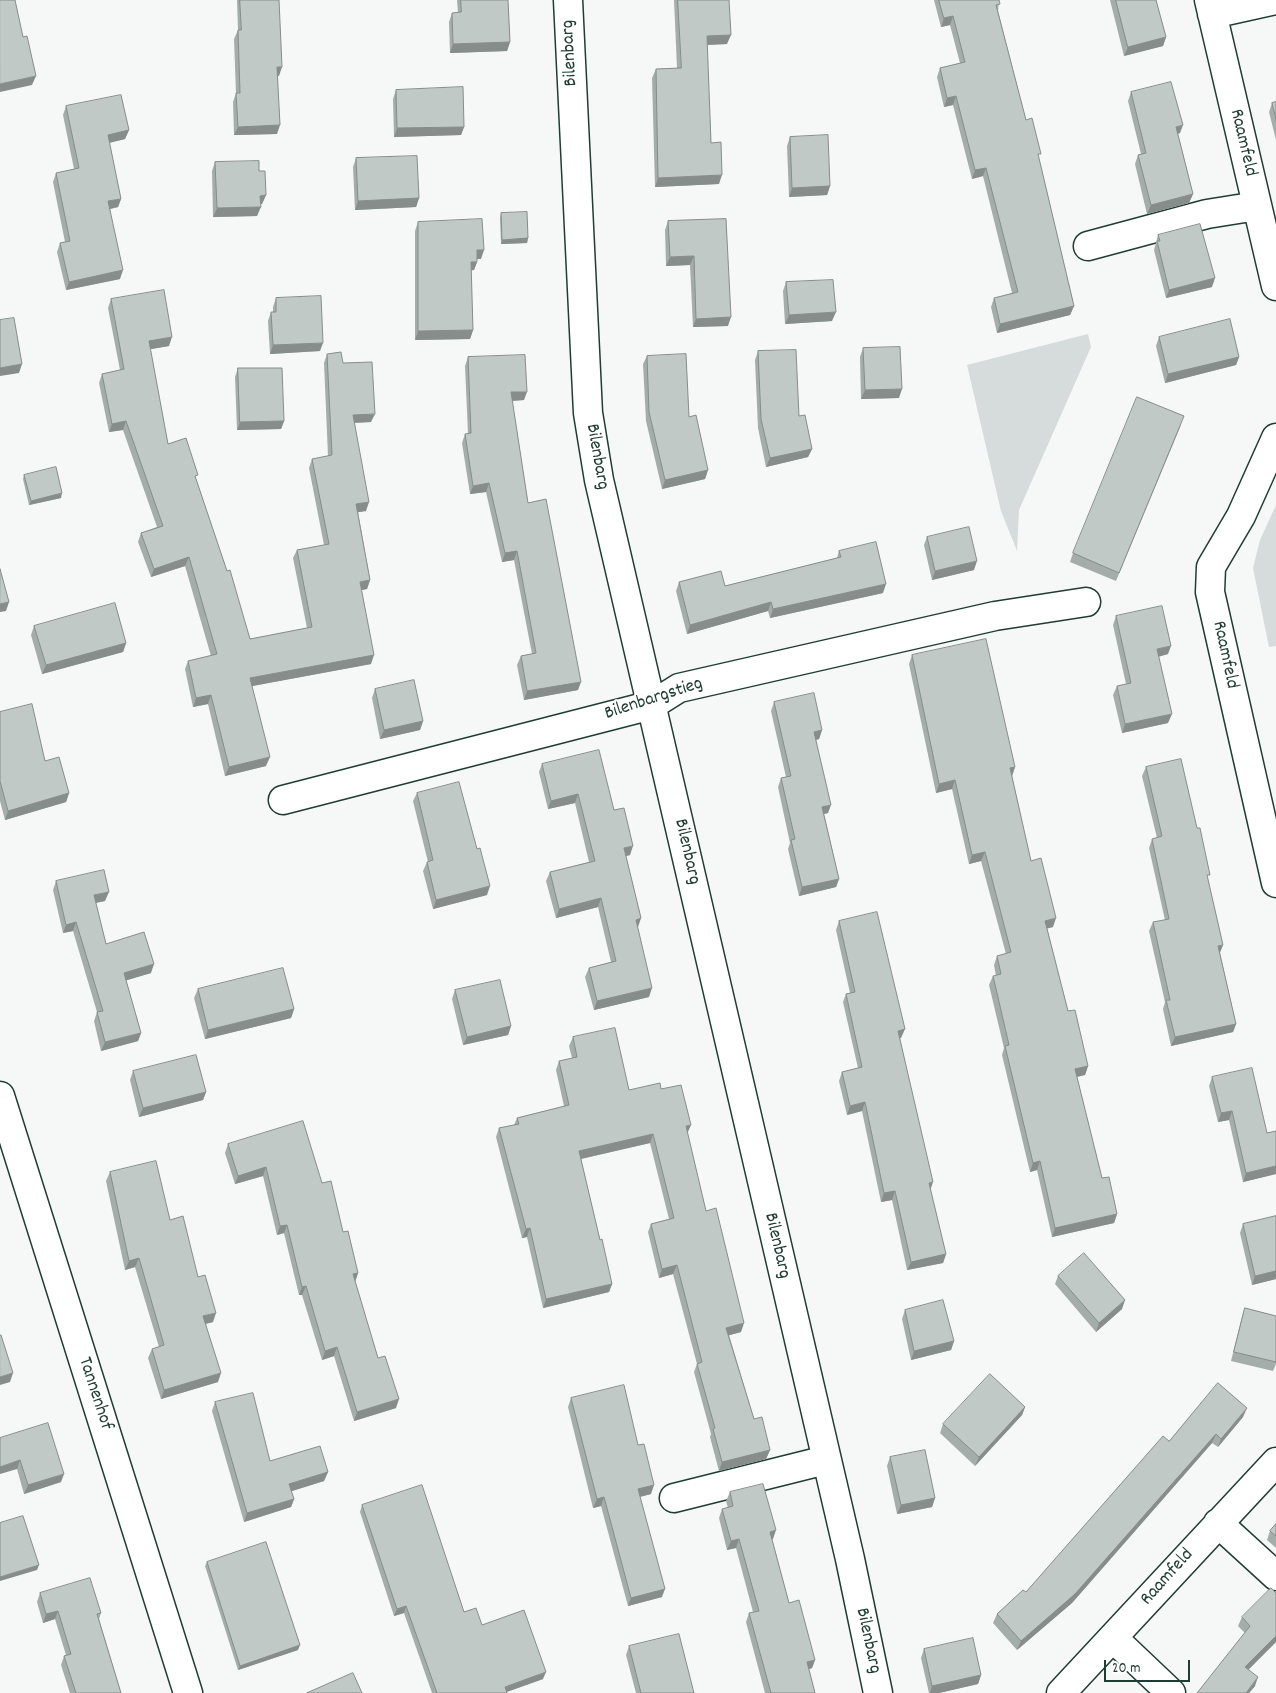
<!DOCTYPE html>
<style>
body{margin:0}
#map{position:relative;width:1276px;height:1693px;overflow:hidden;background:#f6f7f7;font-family:Dekko,sans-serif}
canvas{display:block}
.scale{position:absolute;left:1104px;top:1660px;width:86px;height:22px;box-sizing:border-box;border:2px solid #1f3d34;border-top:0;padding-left:6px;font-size:15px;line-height:18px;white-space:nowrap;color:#1f3d34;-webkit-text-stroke:4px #fff;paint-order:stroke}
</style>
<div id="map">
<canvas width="1276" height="1693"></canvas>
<div class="scale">20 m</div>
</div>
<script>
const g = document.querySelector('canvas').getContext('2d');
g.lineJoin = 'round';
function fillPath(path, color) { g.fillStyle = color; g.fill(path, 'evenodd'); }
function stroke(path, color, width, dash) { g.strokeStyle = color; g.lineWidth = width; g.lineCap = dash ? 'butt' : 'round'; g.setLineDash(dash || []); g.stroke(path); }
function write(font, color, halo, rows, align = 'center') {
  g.font = font + ' Dekko,sans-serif'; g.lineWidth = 4; g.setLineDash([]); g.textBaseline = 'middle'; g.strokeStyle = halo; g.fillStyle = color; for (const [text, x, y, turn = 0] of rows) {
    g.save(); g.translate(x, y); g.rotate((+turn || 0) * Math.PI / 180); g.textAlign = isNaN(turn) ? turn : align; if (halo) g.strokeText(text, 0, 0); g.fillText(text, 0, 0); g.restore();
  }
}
const green = new Path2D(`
 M1088 334 1091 347 1019 510 1017 551 1001 511 967 365Z
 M1276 505V646L1269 647 1253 568 1260 540Z`);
const minor = new Path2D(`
 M568 0 588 413 599 480 850 1559 878 1693
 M1209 0 1276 286
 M1212 14 1276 0
 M1088 246 1207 214 1257 206
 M1276 438 1241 516 1211 567 1210 592 1276 883
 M283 800 652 705 679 688 995 616 1086 602
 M0 1096 188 1693
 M674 1498 826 1460
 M1218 1523 1276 1576
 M1113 1638 1171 1693
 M1061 1693 1276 1462`);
const wall = new Path2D(`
 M237 0H279V76H278L277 134 234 135 233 102 236 93 234 39 238 30Z
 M457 0H508L510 42 507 51 450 53 449 22 452 13H458Z
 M674 0H729L727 44 707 45 711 143 719 184 655 187 652 78 656 69 677 68Z
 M934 0H999L998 11 1026 120 1039 159 1074 306 1070 315 997 333 991 307 994 298 1012 293 983 176 972 179 953 105 944 107 937 77 940 68 960 63 950 25 941 27Z
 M1110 0H1156L1166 37 1163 46 1124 56Z
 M396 90 464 127 461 135 394 137 393 99Z
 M1131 92 1180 133 1178 134 1193 194 1189 203 1147 214 1135 164 1138 155 1141 154 1128 101Z
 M1276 102V140L1269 112 1272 103Z
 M66 106 129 130 125 139 109 143 121 199 118 207 110 209 120 279 66 290 57 252 60 243 65 242 53 182 56 173 74 169 63 115Z
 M790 137 830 186 827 195 789 197 787 146Z
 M356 158 419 198 416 207 355 210 353 167Z
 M215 162 259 171 266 195 262 204H260L257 216 213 217 212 171Z
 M501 213 528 238 527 243 501 244 500 218Z
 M726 219 728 326 693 327 690 265 666 266 665 230 668 221Z
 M418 222 481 259H477V262L474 270H471L473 330 470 339 415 340V231Z
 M1158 235 1212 287 1166 298 1154 250Z
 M786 282 832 321 785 324 783 291Z
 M276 298 320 351 270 354 268 321 271 312H273V307Z
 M111 299 169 346 150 349 168 444 196 479 250 639 307 628 293 558 297 550 324 545 309 468 312 459 328 456 324 363 327 354 343 363 371 422 354 423 366 511 358 512 370 580 367 589 361 590 371 664 252 686 266 766 225 776 208 704 193 707 185 669 188 661 211 656 185 566 151 577 138 542 141 533 157 527 123 430 109 432 99 383 102 374 120 370 108 308Z
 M1159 337 1239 357 1236 365 1165 383 1156 346Z
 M863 348 899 398 861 399 860 357Z
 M758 351 799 416 812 449 808 457 766 467 758 428 755 360Z
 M647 356 689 417 708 470 705 479 662 489 646 421 643 364Z
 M468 357 524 400 512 401 528 503 578 690 524 700 517 665 521 656 532 654 514 560 502 562 486 492 470 494 462 443 465 434H468L465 366Z
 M238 368 284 421 281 429 237 430 235 377Z
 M1181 425 1116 581 1070 562 1073 553Z
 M24 475 61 498 29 505 23 479Z
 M927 537 974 570 932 580 924 545Z
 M839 551 883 593 770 618 768 611 687 634 676 591 679 582 725 586 837 558Z
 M1116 616 1168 654 1158 657 1168 723 1122 733 1113 695 1117 686 1126 684 1113 625Z
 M34 626 126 643 123 652 42 674 31 635Z
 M912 655 1015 767 1012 776 1031 861 1053 927 1047 928 1068 1011 1088 1066 1085 1075 1077 1077 1102 1178 1117 1214 1114 1223 1052 1237 1037 1170 1030 1172 1002 1055 1004 1048 989 985 993 976H996L994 965 997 956 1006 954 981 861 969 864 952 789 936 793 909 664Z
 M375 689 423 721 420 730 380 739 372 698Z
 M774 702 822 730 819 739 816 740 828 813 824 814 839 879 836 887 799 896 788 849 790 843 778 787 781 778 786 777 771 711Z
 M0 712 45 761 69 793 66 802 5 820 0 801Z
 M542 764 614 810 630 855 626 856 641 918 637 927 649 997 594 1010 585 977 589 968 611 962 598 907 556 918 546 881 550 872 589 862 575 803 548 809 539 772Z
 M1146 767 1208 881 1223 945 1220 953 1236 1024 1233 1032 1171 1046 1163 1009 1165 1002 1149 931 1153 922 1165 920 1149 848 1152 839 1157 838 1142 776Z
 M417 793 487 895 433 909 423 871 427 862H428L413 801Z
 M56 881 105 901 95 903 106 944 151 973 126 980 141 1033 138 1041 101 1051 94 1021 97 1012 73 931 63 933 53 890Z
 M839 921 901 1038H900L930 1189 946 1254 943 1263 907 1270 892 1200 881 1202 862 1111 847 1115 839 1081 842 1072 858 1068 843 1002 846 994 850 993 836 930Z
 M198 989 294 1009 291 1018 205 1039 194 998Z
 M455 990 511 1026 508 1035 463 1045 452 999Z
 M573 1037 629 1090 661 1089 687 1134 706 1211 741 1332 729 1335 754 1419 770 1450 766 1459 719 1471 710 1437 711 1434 694 1372 697 1364 673 1274 659 1278 648 1232 651 1224 669 1219 650 1143 581 1159 600 1240 612 1284 609 1292 543 1308 527 1237 522 1238 496 1137 499 1128 514 1125 517 1118 564 1106 556 1070 559 1061 572 1058 569 1046Z
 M133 1071 206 1092 203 1100 139 1117 130 1080Z
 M1212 1077 1267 1133 1276 1131V1174L1243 1182 1229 1120 1218 1122 1209 1086Z
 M228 1144 322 1183 343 1232 358 1273 355 1282 378 1358 396 1408 354 1421 334 1356 322 1360 302 1295H299L284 1233 277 1235 263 1176 235 1184 225 1153Z
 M110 1172 170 1220 198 1277 213 1322 206 1324 218 1382 161 1399 148 1358 152 1349 159 1347 135 1267 125 1270 106 1181Z
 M1276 1216V1279L1252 1285 1240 1233 1243 1224Z
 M1058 1276 1122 1309 1096 1332 1055 1284Z
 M1245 1308 1276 1316V1364L1273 1371 1231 1361 1242 1317Z
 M905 1310 954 1341 951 1350 911 1360 902 1319Z
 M571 1398 638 1445 651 1494 640 1497 662 1597 628 1606 601 1506 593 1508 568 1407Z
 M215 1402 270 1461 328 1472 324 1481 291 1491 294 1499 291 1507 244 1522 212 1411Z
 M1025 1407 1022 1415 975 1466 940 1433 943 1424Z
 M1243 1417 1218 1447 1212 1443 1072 1603 1017 1650 993 1623 997 1614 1026 1592 1169 1441Z
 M0 1438 61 1482 24 1494 17 1469Z
 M890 1457 935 1498 932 1507 897 1514 887 1466Z
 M730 1492 773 1539H772L789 1603 815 1660 812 1668 809 1669 815 1693H765L746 1622 749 1613 753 1612 736 1548 727 1550 719 1518 722 1509 728 1508 726 1501Z
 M362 1505 464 1612 482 1625 543 1679 506 1692 507 1693H432L404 1613 394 1616 360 1512Z
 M1276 1524V1548L1267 1540 1270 1531Z
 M207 1562 298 1650 238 1670 205 1566Z
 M40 1593 101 1613 99 1619 121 1693H70L61 1665 64 1656 66 1655 55 1619 43 1623 37 1602Z
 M1242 1617 1276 1642 1249 1669 1255 1686 1249 1693 1245 1633 1238 1626Z
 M629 1646 694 1693H636L626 1655Z
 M924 1649 981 1675 978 1684 939 1693H929L921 1658Z`);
const shadedWall = new Path2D(`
 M953 16 950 25 941 27 944 18Z
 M731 35 727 44 703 45 707 36Z
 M1166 37 1163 46 1124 56 1128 47Z
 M510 42 507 51 450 53 453 44Z
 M277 67H282L279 76H274Z
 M36 76 32 85 0 92V84Z
 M956 96 953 105 944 107 947 98Z
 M280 125 277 134 234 135 238 127Z
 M1183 125 1180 133 1173 135 1176 127Z
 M464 127 461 135 394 137 397 128Z
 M129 130 125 139 104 144 108 135Z
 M986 168 983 176 972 179 975 170Z
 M722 175 719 184 655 187 658 178Z
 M830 186 827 195 789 197 792 188Z
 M1193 194 1189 203 1147 214 1151 205Z
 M266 195 262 204H257L260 196Z
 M419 198 416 207 355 210 358 201Z
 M121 199 118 207 105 210 108 201Z
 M261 207 257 216 213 217 217 208Z
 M528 238 527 243 501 244 502 240Z
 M477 250H484L481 259H473Z
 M694 256 690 265 666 266 670 257Z
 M471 262H477L474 270 468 271Z
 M123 270 120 279 66 290 69 282Z
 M1215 278 1212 287 1166 298 1169 290Z
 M1074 306 1070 315 997 333 1000 324Z
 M836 312 832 321 785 324 789 315Z
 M731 317 728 326 693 327 696 319Z
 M473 330 470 339 415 340 418 331Z
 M172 337 169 346 146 350 149 341Z
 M323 343 320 351 270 354 273 345Z
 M1239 357 1236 365 1165 383 1168 374Z
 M22 364 19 373 0 376V368Z
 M902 389 899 398 861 399 865 390Z
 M511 392H527L524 400 508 401Z
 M375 414 371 422 350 423 353 415Z
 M126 421 123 430 109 432 112 424Z
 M284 421 281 429 237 430 240 422Z
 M812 449 808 457 766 467 770 458Z
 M708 470 705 479 662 489 665 480Z
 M489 483 486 492 470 494 473 486Z
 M62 493 61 498 29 505 31 501Z
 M369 502 366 511 353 513 356 504Z
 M517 551 514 560 502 562 505 553Z
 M189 557 185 566 151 577 154 569Z
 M977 561 974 570 932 580 935 571Z
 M370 580 367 589 357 591 360 582Z
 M886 584 883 593 770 618 773 609Z
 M9 602 6 611 0 612V604Z
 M771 602 768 611 687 634 690 625Z
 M126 643 123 652 42 674 46 665Z
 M1171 646 1168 654 1153 658 1157 649Z
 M374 655 371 664 247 687 250 678Z
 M581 682 578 690 524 700 527 691Z
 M211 695 208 704 193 707 196 698Z
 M1172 714 1168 723 1122 733 1125 724Z
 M423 721 420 730 380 739 384 730Z
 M822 730 819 739 811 741 814 732Z
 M270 757 266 766 225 776 229 767Z
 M1015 767 1012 776 1010 768Z
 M955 780 952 789 936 793 939 784Z
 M69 793 66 802 5 820 8 811Z
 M578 794 575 803 548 809 551 801Z
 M831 805 828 813 819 815 822 807Z
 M633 846 630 855 621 857 624 848Z
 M985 852 981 861 969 864 972 855Z
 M839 879 836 887 799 896 802 887Z
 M490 886 487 895 433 909 436 900Z
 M109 892 105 901 90 904 94 895Z
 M601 898 598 907 556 918 559 909Z
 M641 918 638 927 632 929 636 920Z
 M1056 918 1053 927 1041 930 1045 921Z
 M76 922 73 931 63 933 66 925Z
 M1223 945 1219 954 1218 946Z
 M154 964 151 973 121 982 124 973Z
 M652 988 649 997 594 1010 597 1001Z
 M294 1009 291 1018 205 1039 208 1030Z
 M1236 1024 1233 1032 1171 1046 1175 1037Z
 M511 1026 508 1035 463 1045 467 1037Z
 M905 1029 901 1038 895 1039 898 1031Z
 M141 1033 138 1041 101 1051 105 1042Z
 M1088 1066 1085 1075 1071 1078 1075 1069Z
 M206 1092 203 1100 139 1117 143 1108Z
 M865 1102 862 1111 847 1115 850 1106Z
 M1232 1111 1229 1120 1218 1122 1221 1113Z
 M691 1125 687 1134 686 1126Z
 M653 1134 650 1143 576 1160 579 1151Z
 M1040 1161 1037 1170 1030 1172 1033 1163Z
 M1276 1166V1174L1243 1182 1246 1173Z
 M266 1167 263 1176 235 1184 238 1176Z
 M933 1182 930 1191 929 1183Z
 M895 1191 892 1200 881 1202 884 1193Z
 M1117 1214 1114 1223 1052 1237 1055 1228Z
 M287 1225 284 1233 277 1235 280 1226Z
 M530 1228 527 1237 522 1238 526 1229Z
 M946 1254 943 1263 907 1270 911 1262Z
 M139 1258 135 1267 125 1270 129 1261Z
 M677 1265 673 1274 659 1278 662 1269Z
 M1276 1271V1279L1252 1285 1255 1276Z
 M358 1273 355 1282 353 1274Z
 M612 1284 609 1292 543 1308 546 1299Z
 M306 1286 302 1295H299L302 1287Z
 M1125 1300 1122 1309 1096 1332 1099 1323Z
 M216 1313 213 1322 200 1325 203 1316Z
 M744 1323 741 1332 723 1337 726 1328Z
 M954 1341 951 1350 911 1360 914 1351Z
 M337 1347 334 1356 322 1360 325 1351Z
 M13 1373 10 1382 0 1385V1377Z
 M221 1373 218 1382 161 1399 164 1390Z
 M399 1399 396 1408 354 1421 357 1412Z
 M1025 1407 1022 1415 975 1466 979 1457Z
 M1247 1408 1243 1417 1218 1447 1221 1439Z
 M1216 1434 1212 1443 1072 1603 1017 1650 1021 1641Z
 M770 1450 766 1459 719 1471 722 1462Z
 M20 1460 17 1469 0 1474V1467Z
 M328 1472 324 1481 286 1493 289 1484Z
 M64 1474 61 1482 24 1494 28 1485Z
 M654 1485 651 1494 635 1498 638 1489Z
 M604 1497 601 1506 593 1508 597 1499Z
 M935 1498 932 1507 897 1514 901 1505Z
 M294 1499 291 1507 244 1522 247 1513Z
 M776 1530 773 1539 767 1541 770 1532Z
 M739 1539 736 1548 727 1550 731 1541Z
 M39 1565 37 1570 0 1581V1577Z
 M665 1589 662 1597 628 1606 631 1598Z
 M406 1606 404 1613 394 1616 397 1609Z
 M58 1611 55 1619 43 1623 46 1614Z
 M1276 1636V1642L1242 1676 1245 1667Z
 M300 1645 298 1650 238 1670 240 1666Z
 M815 1660 812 1668 803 1671 807 1662Z
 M546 1672 543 1679 504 1693 505 1687Z
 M981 1675 978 1684 939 1693H930L932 1686Z
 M1258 1677 1255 1686 1249 1693H1246Z`);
const building = new Path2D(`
 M0 0H15L23 37 27 36 36 76 0 84Z
 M240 0H279L282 67H277L280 125 238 127 236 93H240L238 30H241Z
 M461 0H508L510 42 453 44 452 13 461 12Z
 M678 0H729L731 35 707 36 711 143 721 142 722 175 658 178 656 69 681 68Z
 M939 0H999L1000 4 996 5 1026 120 1032 118 1041 154H1038L1074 306 1000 324 994 298 1018 292 986 168 975 170 956 96 947 98 940 68 965 62 953 16 944 18Z
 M1116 0H1156L1166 37 1128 47Z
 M1171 82 1183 125 1176 127 1193 194 1151 205 1138 155 1146 153 1131 92Z
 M463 87 464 127 397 128 396 90Z
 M121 95 129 130 108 135 121 199 108 201 123 270 69 282 60 243 70 241 56 173 79 168 66 106Z
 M1276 102V119L1272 103Z
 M828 135 830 186 792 188 790 137Z
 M417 156 419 198 358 201 356 158Z
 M259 161V171H265L266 195 260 196 261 207 217 208 215 162Z
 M527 212 528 238 502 240 501 213Z
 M482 219 484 250H477V262H471L473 330 418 331V222Z
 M726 219 731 317 696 319 694 256 670 257 668 221Z
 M1200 224 1215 278 1169 290 1157 241H1160L1158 235Z
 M833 280 836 312 789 315 786 282Z
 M164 290 172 337 149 341 168 444 186 438 198 475 195 476 227 571 230 570 250 639 312 627 297 550 329 544 312 459 332 455 327 354 341 352 343 363 372 362 375 414 353 415 369 502 356 504 370 580 360 582 374 655 250 678 270 757 229 767 211 695 196 698 188 661 217 654 189 557 154 569 141 533 163 526 126 421 112 424 102 374 124 369 111 299Z
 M321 296 323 343 273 345 271 312H276V298Z
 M14 318 22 364 0 368V320Z
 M1230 319 1239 357 1168 374 1159 337Z
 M900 347 902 389 865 390 863 348Z
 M796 350 799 416 805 415 812 449 770 458 761 419 758 351Z
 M686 354 689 417 696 415 708 470 665 480 649 412 647 356Z
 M525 355 527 392H511L528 503 546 499 581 682 527 691 521 656 536 653 517 551 505 553 489 483 473 486 465 434 471 433 468 357Z
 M238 368H282L284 421 240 422Z
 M1137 397 1184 416 1119 573 1073 553Z
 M56 467 62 493 31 501 24 475Z
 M969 527 977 561 935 571 927 537Z
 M876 542 886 584 773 609 771 602 690 625 679 582 721 571 725 586 841 557 839 551Z
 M0 569 9 602 0 604Z
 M115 603 126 643 46 665 34 626Z
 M1162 606 1171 646 1157 649 1172 714 1125 724 1117 686 1131 683 1116 616Z
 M986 639 1015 767 1010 768 1031 861 1041 858 1056 918 1045 921 1068 1011 1075 1010 1088 1066 1075 1069 1102 1178 1109 1177 1117 1214 1055 1228 1040 1161 1033 1163 1005 1046 1009 1045 993 976 1001 974 997 956 1011 952 985 852 972 855 955 780 939 784 912 655Z
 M414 680 423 721 384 730 375 689Z
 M814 693 822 730 814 732 831 805 822 807 839 879 802 887 791 840 795 839 781 778 791 776 774 702Z
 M32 704 45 761 59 757 69 793 8 811 0 781V712Z
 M599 750 614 810 624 808 633 846 624 848 641 918 636 920 652 988 597 1001 589 968 616 961 601 898 559 909 550 872 595 861 578 794 551 801 542 764Z
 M1181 759 1197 828H1200L1210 875H1207L1223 945 1218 946 1236 1024 1175 1037 1166 1000H1170L1153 922 1169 919 1152 839 1162 836 1146 767Z
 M459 782 477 849 480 848 490 886 436 900 427 862 433 860 417 793Z
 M104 870 109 892 94 895 106 944 144 932 154 964 124 973 141 1033 105 1042 97 1012 103 1011 76 922 66 925 56 881Z
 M877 912 905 1029 898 1031 933 1182 929 1183 946 1254 911 1262 895 1191 884 1193 865 1102 850 1106 842 1072 862 1067 846 994 855 992 839 921Z
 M283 968 294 1009 208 1030 198 989Z
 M500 980 511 1026 467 1037 455 990Z
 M615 1028 629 1090 660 1083 661 1089 681 1085 691 1125 686 1126 706 1211 716 1208 744 1323 726 1328 754 1419 762 1417 770 1450 722 1462 713 1429 715 1428 697 1364 702 1362 677 1265 662 1269 651 1224 674 1218 653 1134 579 1151 600 1240 602 1239 612 1284 546 1299 530 1228 526 1229 499 1128 519 1124 517 1118 569 1105 559 1061 577 1057 573 1037Z
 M196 1055 206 1092 143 1108 133 1071Z
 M1252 1068 1267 1133 1276 1131V1166L1246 1173 1232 1111 1221 1113 1212 1077Z
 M303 1121 322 1183 331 1181 343 1232 348 1231 358 1273 353 1274 378 1358 385 1356 399 1399 357 1412 337 1347 325 1351 306 1286 302 1287 287 1225 280 1226 266 1167 238 1176 228 1144Z
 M156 1161 170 1220 183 1216 198 1277 205 1275 216 1313 203 1316 221 1373 164 1390 152 1349 164 1345 139 1258 129 1261 110 1172Z
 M1276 1216V1271L1255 1276 1243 1224Z
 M1084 1253 1125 1300 1099 1323 1058 1276Z
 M943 1300 954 1341 914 1351 905 1310Z
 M1245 1308 1276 1316V1362L1234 1352Z
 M0 1335H1L13 1373 0 1377Z
 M990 1374 1025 1407 979 1457 943 1424Z
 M1218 1383 1247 1408 1221 1439 1216 1434 1075 1594 1021 1641 997 1614 1023 1590 1026 1592 1163 1436 1169 1441Z
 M624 1385 638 1445 644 1444 654 1485 638 1489 665 1589 631 1598 604 1497 597 1499 571 1398Z
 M253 1393 270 1461 320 1446 328 1472 289 1484 294 1499 247 1513 215 1402Z
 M48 1423 64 1474 28 1485 20 1460 0 1467V1438Z
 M925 1450 935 1498 901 1505 890 1457Z
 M763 1484 776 1530 770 1532 789 1603 799 1600 815 1660 807 1662 815 1693H771L749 1613 759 1611 739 1539 731 1541 722 1509 733 1506 730 1492Z
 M422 1485 464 1612 476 1608 482 1625 524 1610 546 1672 505 1687 507 1693H437L406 1606 397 1609 362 1505Z
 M23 1516 39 1565 0 1577V1523Z
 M1276 1524V1536L1270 1531Z
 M266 1542 300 1645 240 1666 207 1562Z
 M90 1578 101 1613 97 1614 121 1693H76L64 1656 71 1654 58 1611 46 1614 40 1593Z
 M1271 1588 1276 1593V1636L1245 1667 1258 1677 1246 1693H1197L1250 1626 1242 1617Z
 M679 1634 694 1693H641L629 1646Z
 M973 1638 981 1675 932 1686 924 1649Z
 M353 1673 362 1693H307Z`);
const streetNames = [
 ["Bilenbarg",571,53,-93],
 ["Raamfeld",1242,143,77],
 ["Bilenbarg",596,457,80],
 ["Raamfeld",1224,655,78],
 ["Bilenbargstieg",654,700,-18],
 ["Bilenbarg",686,852,77],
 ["Bilenbarg",776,1246,77],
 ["Tannenhof",94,1394,72],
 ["Raamfeld",1168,1578,-48],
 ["Bilenbarg",867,1641,78]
];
fillPath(green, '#d6dcdb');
stroke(minor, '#1f3d34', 31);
stroke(minor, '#fff', 28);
fillPath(wall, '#a5adaa');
fillPath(shadedWall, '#868d8b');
fillPath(building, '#c0c9c6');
stroke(building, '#868d8b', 1);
write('19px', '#1f3d34', '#fff', streetNames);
</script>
